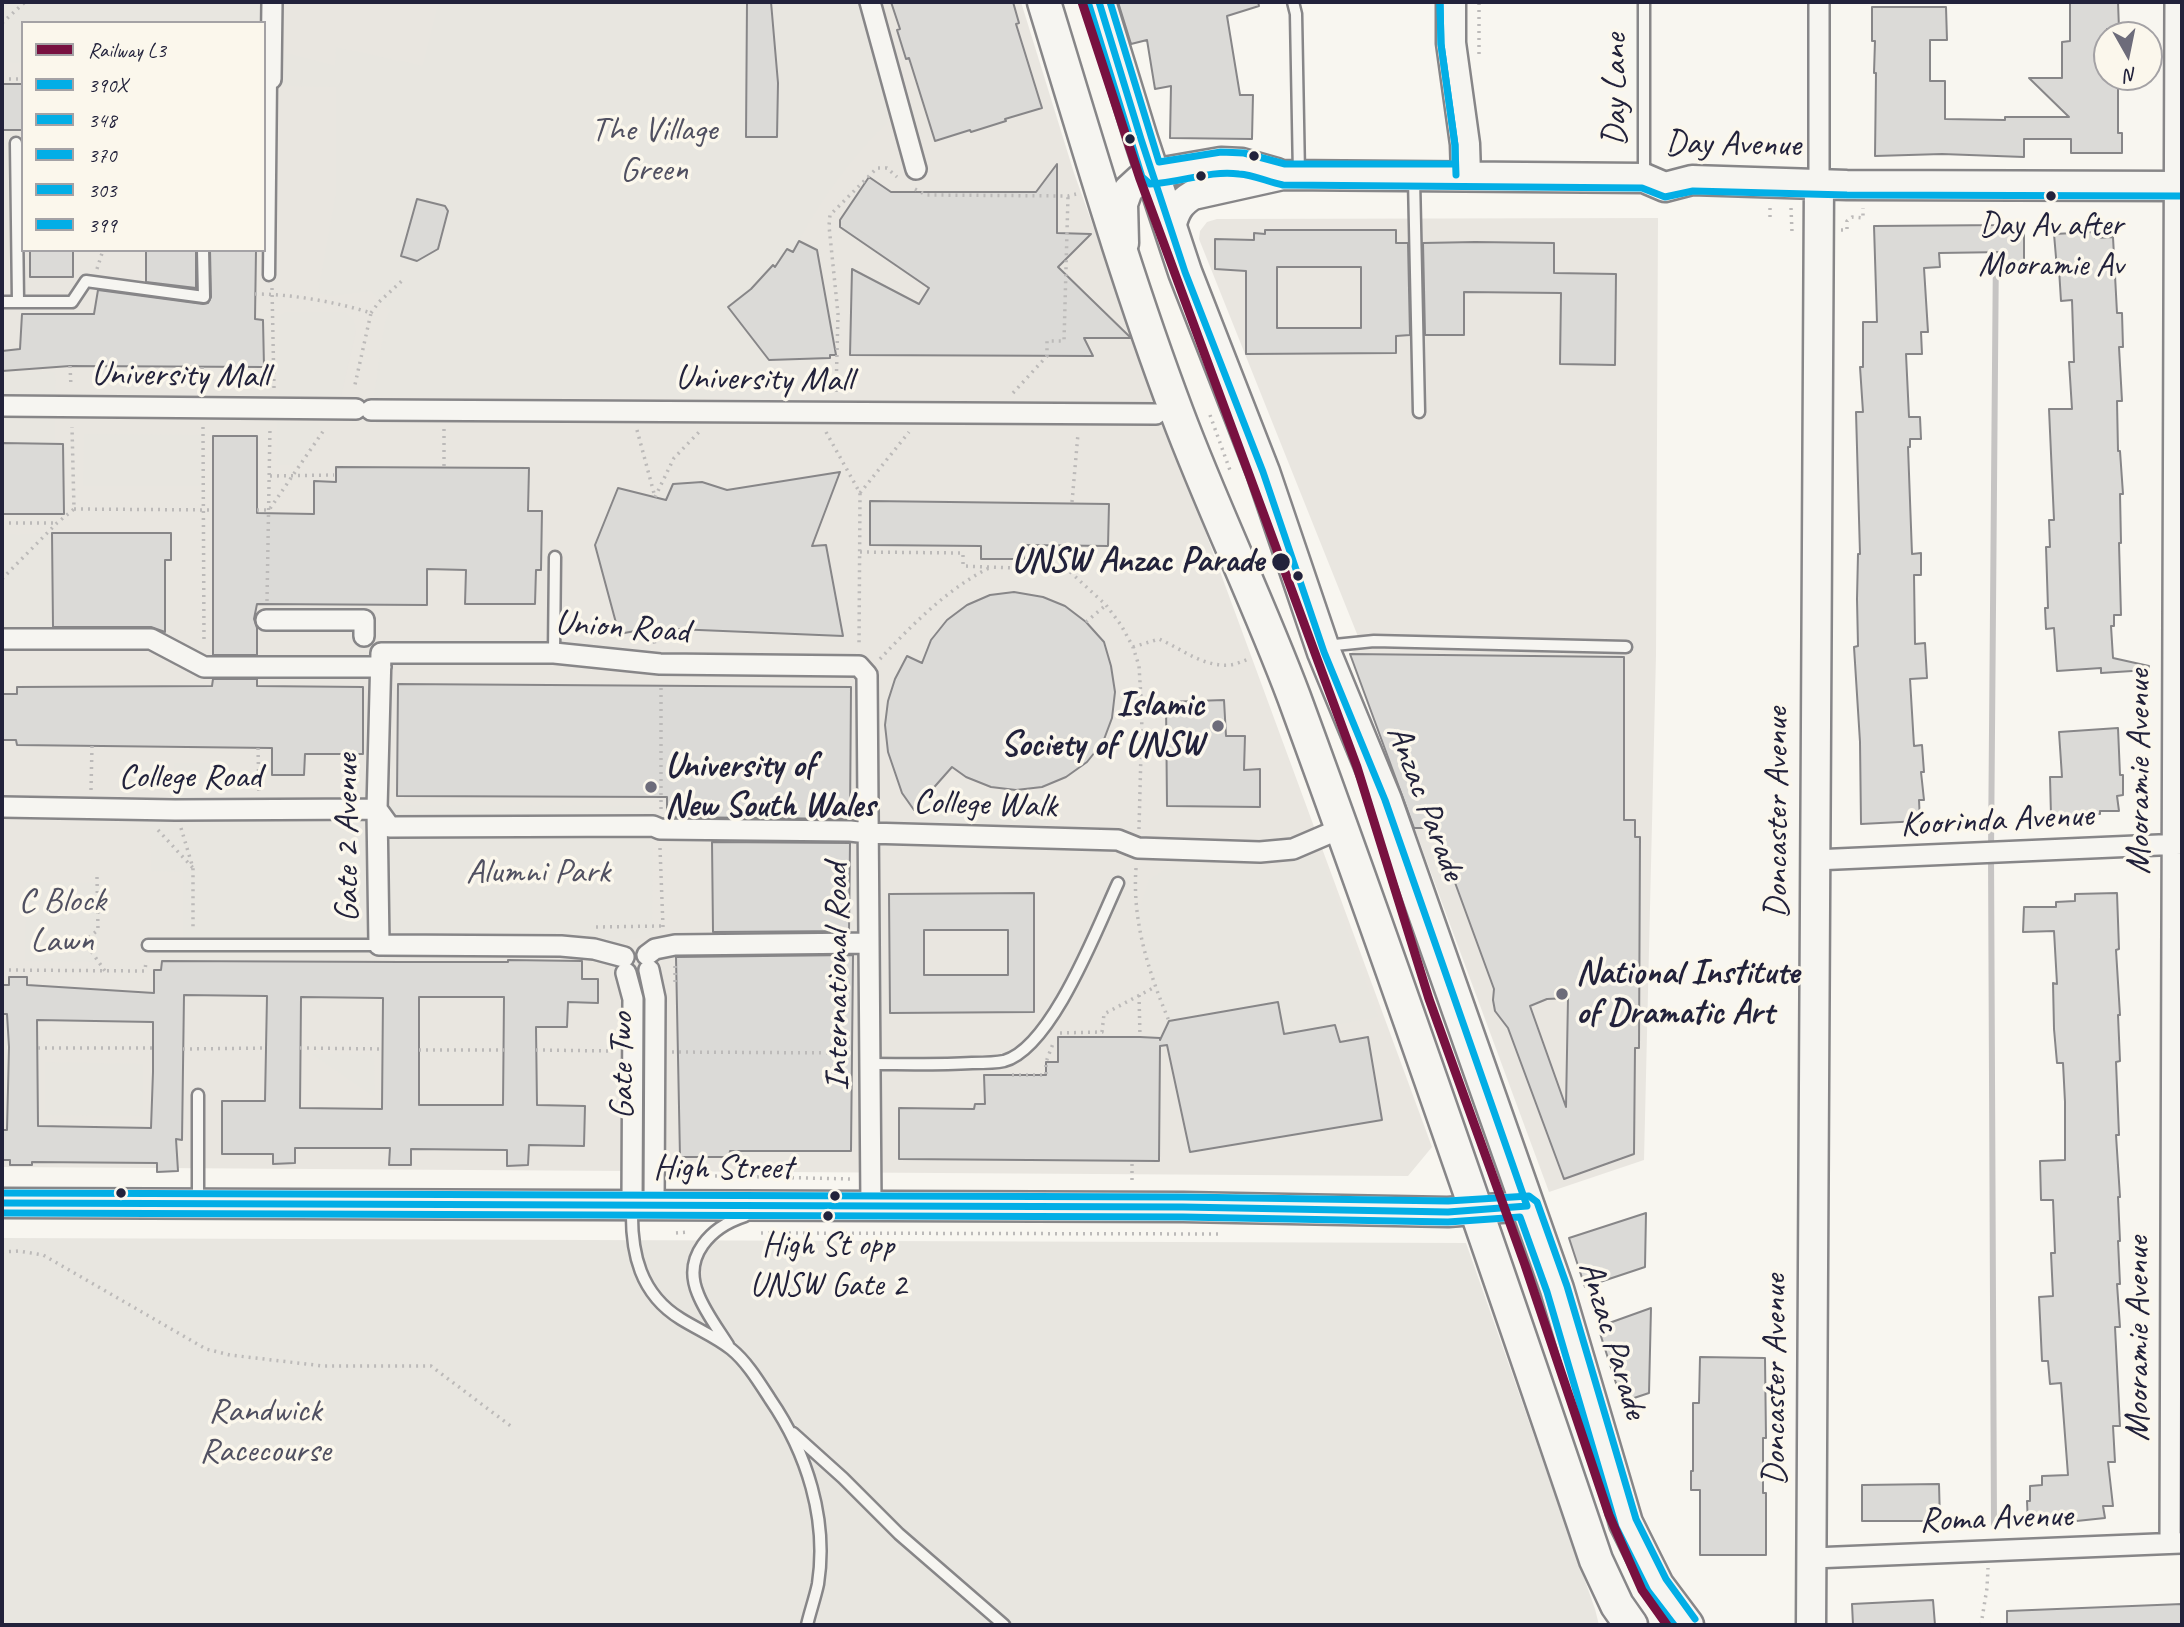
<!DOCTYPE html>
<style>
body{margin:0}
#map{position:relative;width:2184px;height:1627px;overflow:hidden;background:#f8f6f0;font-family:Caveat,sans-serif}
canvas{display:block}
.frame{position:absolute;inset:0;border:4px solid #22223b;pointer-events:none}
.legend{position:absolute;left:21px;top:21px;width:245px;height:231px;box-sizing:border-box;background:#fbf7ec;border:2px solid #a4a2a5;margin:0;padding:9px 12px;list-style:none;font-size:21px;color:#22223b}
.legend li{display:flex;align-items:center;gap:14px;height:35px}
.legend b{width:35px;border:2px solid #a4a2a5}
.north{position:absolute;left:2093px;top:21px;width:70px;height:70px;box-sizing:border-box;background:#fbf7ec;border:2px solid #a4a2a5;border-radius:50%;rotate:171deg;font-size:19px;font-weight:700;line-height:28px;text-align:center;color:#22223b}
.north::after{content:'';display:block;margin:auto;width:24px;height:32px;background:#6d6c7a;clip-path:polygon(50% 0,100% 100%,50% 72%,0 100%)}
</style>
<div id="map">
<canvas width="2184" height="1627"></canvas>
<div class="frame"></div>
<ul class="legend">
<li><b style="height:9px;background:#781140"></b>Railway L3</li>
<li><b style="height:9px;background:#02aee6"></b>390X</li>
<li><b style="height:9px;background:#02aee6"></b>348</li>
<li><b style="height:9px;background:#02aee6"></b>370</li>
<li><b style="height:9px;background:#02aee6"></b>303</li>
<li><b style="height:9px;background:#02aee6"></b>399</li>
</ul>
<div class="north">N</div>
</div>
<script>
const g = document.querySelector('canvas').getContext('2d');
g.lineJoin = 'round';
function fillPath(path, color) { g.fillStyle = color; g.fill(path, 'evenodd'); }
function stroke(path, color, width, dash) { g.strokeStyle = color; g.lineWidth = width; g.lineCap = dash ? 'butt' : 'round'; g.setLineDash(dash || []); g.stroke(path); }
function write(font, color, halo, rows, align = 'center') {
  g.font = font + ' Caveat,sans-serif'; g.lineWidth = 7; g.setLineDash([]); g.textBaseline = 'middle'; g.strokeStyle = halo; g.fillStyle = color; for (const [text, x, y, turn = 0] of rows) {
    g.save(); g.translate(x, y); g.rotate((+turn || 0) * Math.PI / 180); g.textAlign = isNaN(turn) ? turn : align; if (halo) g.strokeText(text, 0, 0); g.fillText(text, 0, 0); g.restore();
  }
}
const built = new Path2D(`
 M2 2H1021L1074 173 1155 398 1162 414 1432 1147 1408 1176 2 1167ZM23 23H264V250H23Z
 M1658 218 1656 655 1644 1160 1549 1192 1350 654 1361 644 1199 239 1200 231 1207 222 1217 219Z`);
const green = new Path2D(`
 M2 2H262L260 23H23V63L2 62Z
 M439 2H859L892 117C851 157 818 201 793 252L787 249 775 267 773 265 751 289 728 307 764 353 762 356 768 360 798 398 374 396 385 322 390 311 372 291 332 296 318 293 336 193V87L280 86V62L286 54H289L335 66 336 47 423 66Z
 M289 312H344L354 320 356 331 341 396H279V318L283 313Z
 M2 371 55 372 56 394H2Z
 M2 418H55V443H2Z
 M277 422 317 423 321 427 296 465H277Z
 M84 434 201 435V486H83Z
 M52 533 53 636H2V535Z
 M130 762 168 763V778H124V770Z
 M174 763H224V778H175Z
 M962 779C987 792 1012 796 1039 791L1048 823 934 824Z
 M390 805 653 806 652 935 633 939 618 946 401 936 391 924 388 912Z
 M150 818 354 821 360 825 366 836 367 923C364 934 360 937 350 943L183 944V872L151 871Z
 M1314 855 1323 861 1378 1017 1284 1034 1278 1002 1169 1021 1155 986 1144 948 1137 916 1149 880 1166 869H1274L1296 856Z
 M26 882 100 883 98 962 25 961Z
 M312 1054H374L375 1097Z
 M45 1062 143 1064V1116L45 1115Z
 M2 1238 1466 1243 1595 1609 1599 1625H2Z`);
const stream = new Path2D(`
 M1994 1527 1991 853 1996 244`);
const building = new Path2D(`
 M747 2H771L778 83 777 137H746Z
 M891 2H1013L1019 23 1016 24 1042 108 1005 119 1006 121 971 132 970 130 935 141 909 58 906 59 897 30 900 29Z
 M1118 2H1258L1259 6 1227 16 1240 95H1253L1252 139 1170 138 1171 86 1155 89 1147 40 1131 44Z
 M2070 2H2118L2119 29H2107V78H2118V133H2122V153H2071V139H2024V157L1942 154 1875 156 1876 73H1874L1875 41H1872V7H1946L1947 40H1930V81H1945V119L2005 120V117H2069L2029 78H2062V42L2070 41Z
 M2 84H23V130H2Z
 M1057 164V233L1091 234 1058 267 1131 338H1084L1093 356 850 355 852 269 919 304 929 288 840 227V220L869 177 891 192H1036Z
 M417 199 445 206 448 211 438 249 417 261 401 256Z
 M2005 222H2024V270H2005V252L1939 253 1940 267 1924 268 1928 332H1921L1922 354H1906L1909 417H1920L1921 439H1910V447H1908L1912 554 1921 553V575H1914L1915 644 1925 643 1927 678 1910 679 1914 746 1922 745 1924 772H1921L1924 800H1919L1920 821 1861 824 1860 742 1854 647 1858 646 1857 599 1858 554H1860L1856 412H1863L1860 367H1863V322H1877L1874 226 2005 225Z
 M1265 230H1396V243H1408L1410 335 1396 336V353L1246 354V271L1215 269V239L1254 240V233L1265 234ZM1277 267H1361V328H1277Z
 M2094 232 2095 238 2113 237 2117 313H2122L2123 347H2119L2122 401H2117L2118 451H2120L2123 494H2120L2121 543H2119L2121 615H2114V626H2111L2113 658 2149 666 2148 670 2101 673V668L2057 671 2054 628 2046 629 2045 608H2048L2046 547H2050L2049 520H2054L2049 409H2072L2069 362H2074L2072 300 2061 301 2059 269H2057L2054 234Z
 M799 241 817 250 836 355H830V358L769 360 728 307 751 289 773 265 775 267 787 249 793 252Z
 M1475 242 1554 243V273L1616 274 1615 365 1560 364 1561 293 1464 292V335H1425L1423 243Z
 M30 250H73V277H30Z
 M146 250H196V288L146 282Z
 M210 250H256L255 319 263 320 264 367 70 366 2 371V351L20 349 22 314H94L98 290 203 304 208 303 211 297Z
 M213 436H257V513L314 514V481L336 482V467L529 468 528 511H542L541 570H536L535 604H465L466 570 427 569V605L257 604 254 619 257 628V655H213Z
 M2 443 63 444 64 514H2Z
 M840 472 812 546 826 545 843 636 651 628 619 634 595 545 618 488 666 500 673 484 702 482 727 490Z
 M870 501 1109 504 1108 546 1024 545V559H981V546L870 545Z
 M52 533H171V560H165V632L151 627H53Z
 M1014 592 1043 597 1065 606 1086 622 1104 642 1111 666 1115 692 1112 718 1103 742 1087 762 1066 777 1042 787 1016 790 991 787 966 777 952 767 914 810 902 793 888 752 885 725 888 701 895 679 907 656 922 663 931 640 947 620 967 605 990 595Z
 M1350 654 1624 657V820H1635V837H1640L1639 1048H1635L1634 1154 1564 1179 1508 1028 1495 1011 1493 1000 1494 989 1435 828H1414ZM1568 998 1566 1107 1530 1006 1547 999Z
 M213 679H257V686L363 687V754H305L304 775H272V748L17 745 16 740H2V694H17V687L212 686Z
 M398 684 851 687 850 819 667 817V797L397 796Z
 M1224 700 1226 736H1245L1244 770 1260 769V807L1167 806 1166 702Z
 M2118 728 2120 775H2123V795L2117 796 2119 811H2100V814L2051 816 2050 777H2062L2059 732Z
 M712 842 850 843 849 931 713 932Z
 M1034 893V1012L890 1013 889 894ZM924 930H1008V975H924Z
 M2117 893 2119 949 2116 950 2120 1015H2118L2120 1061 2116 1062 2119 1135H2116L2120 1197H2118L2120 1241H2118L2120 1284H2117L2120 1327H2115L2120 1426H2113L2115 1462H2108L2113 1506H2103L2105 1518 2067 1522V1524L2028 1525 2027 1501H2030V1486L2042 1485V1476L2068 1475 2061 1383 2050 1384 2048 1361H2042L2039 1297 2053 1296 2051 1253H2055L2053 1200H2041L2040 1161 2065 1160V1102L2063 1063H2057L2054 1029 2053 983 2057 984 2054 931 2023 932 2024 907H2056V902L2075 901V894Z
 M853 955 851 1151H730L729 1157H680L676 957Z
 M508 960 582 961V979H598V1003L568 1002 567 1027H536L537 1105 585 1106 584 1146 529 1145 528 1165 507 1166V1150L411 1149V1165H389L390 1148H295V1163L273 1164V1154H222V1101H265L267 996 184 995 182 1140 176 1139 178 1171 157 1172V1163L32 1162V1165H10V1160H2V1130H7L9 1047 7 1014H2V985H9V977H27V985L154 993V970H161L162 961 401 962H508ZM301 997 383 998 382 1109 300 1108ZM419 997H504L503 1105H419ZM37 1020 153 1022V1072L151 1128 38 1126Z
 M1278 1002 1284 1034 1335 1025 1340 1042 1368 1037 1382 1120 1190 1152 1167 1045 1160 1046 1159 1161 899 1159V1108L974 1109 975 1104H985L984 1075H1046V1062H1058V1037H1140L1160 1038V1040L1169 1021Z
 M1646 1213 1645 1267 1585 1287 1569 1238Z
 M1651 1308 1649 1393 1622 1402 1598 1327Z
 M1700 1357 1765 1358 1766 1438H1763V1493H1766V1555H1700V1490H1691V1471H1693V1403H1699Z
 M1939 1484 1940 1521H1862V1485Z
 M1933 1600 1935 1625H1853L1852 1604Z
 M2182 1604V1625H2007V1611Z`);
const path = new Path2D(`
 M2 23 25 2
 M1479 54V2
 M2 79H23
 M915 189 926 195 1068 196 1076 194
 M1791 208 1792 232
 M1770 217V206
 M1841 230H1847V221L1852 217 1863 218V208
 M97 269 103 250
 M272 288 274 388
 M255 294C291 294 337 302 371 313L354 389
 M371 313 379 302 405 278
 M70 366 71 387
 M202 367 203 388
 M836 392 838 314 829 226 830 215 877 168H887L897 177
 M1013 393 1047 356V341H1064L1068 196
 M1210 415 1231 473
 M203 427 204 643
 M444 429V467
 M637 430 655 497
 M826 432 860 493 859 646
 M270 476 334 475
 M860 493 909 432
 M655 497 674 458 700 431
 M1072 502 1078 434
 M74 509 213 510
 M257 510H269L324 430
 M2 523H56
 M860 552 963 553V566L1068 570 1106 605 1121 625 1133 647 1139 666 1142 714 1139 829
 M1068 570 1071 555
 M2 579 57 523 74 509 72 427
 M267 601 270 427
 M1086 622 1106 605
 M651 628 655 645
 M1133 647 1159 639C1182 649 1203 667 1229 665 1236 665 1245 660 1251 658
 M880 659C912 625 947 589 989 568
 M258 748 259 791
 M91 790 92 746
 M661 809V683
 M181 828 193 868V931
 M158 830 193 868
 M660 848 663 927
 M1136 868C1132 922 1149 973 1169 1021
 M97 877 98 930 84 941 105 971
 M596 927 661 926
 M675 966V986
 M2 970 145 971 146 961
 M1139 995 1140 1037
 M1060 1033 1102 1032 1104 1014 1155 987
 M2 1047H9
 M38 1048H153
 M300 1048 383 1049
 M183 1049 266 1048
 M419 1050H504
 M536 1050 613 1051
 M672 1052 850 1053
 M1012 1075H1046V1062L1054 1041
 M676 1172V1175L851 1179
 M1132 1180V1161
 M676 1233 689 1232
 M761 1233 1220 1234
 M2 1252 19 1251 43 1255 206 1349 230 1355 323 1366H431L512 1427
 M1981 1625 1987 1588 1988 1568`);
const lane = new Path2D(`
 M1293 2 1296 14 1299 175
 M16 143 18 301
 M1644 174V2
 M1414 179 1419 412
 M269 275 271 79
 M2 302H72L86 281 204 297 203 250
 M1325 646 1374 641 1626 647
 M554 653 555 557
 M148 945H379
 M870 1064C904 1064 938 1065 972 1063 982 1063 995 1063 1004 1061 1052 1048 1098 926 1118 883
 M198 1095V1200
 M632 1209C631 1253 640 1294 681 1319 697 1329 716 1337 731 1349 747 1362 759 1382 770 1399 807 1453 828 1519 818 1584 815 1598 810 1612 807 1625
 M728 1345C718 1329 705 1312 698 1294 682 1256 711 1227 745 1216
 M793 1433 843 1478 899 1534 1004 1625`);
const street = new Path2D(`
 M870 2 916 169
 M271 79 272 2
 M1819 184V2
 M2 406 356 409
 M371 410 1156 414
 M266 620H364V636
 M2 639H151L204 667H381
 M2 807 175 810 377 809
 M377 809 390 827 653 826 660 829 850 831 868 833 1118 840 1138 848 1260 852 1293 849 1342 828
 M1814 860 2182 844
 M647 955 655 949 675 945 869 943
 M624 957 594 949 561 946 379 945 377 809 381 653H554L660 664 859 666 867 675 871 1206
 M649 970 655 998 654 1205
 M626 973 633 999 632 1205
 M2170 1543 2175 2
 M1813 1558 2181 1543`);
const secondary = new Path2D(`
 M1451 2V43L1465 144 1466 175
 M1171 227C1175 212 1179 203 1193 195L1283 175 1644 178 1665 187 1692 180 1847 185 2182 186
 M1124 243 1123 204 1128 190 1140 179 1152 174 1221 162 1242 163 1277 173
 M2 1203 1183 1207 1448 1212 1527 1206
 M1811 1625 1819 184`);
const primary = new Path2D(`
 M1044 2C1086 139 1126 278 1177 413 1213 509 1258 601 1294 697 1399 983 1498 1271 1596 1560L1617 1605 1631 1625
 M1099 2 1141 139 1185 272 1263 472 1324 652 1385 800 1557 1289 1626 1523 1657 1585 1687 1625`);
const bus1 = new Path2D(`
 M2 1203 1183 1207 1448 1212 1527 1206 1385 800 1324 652 1263 472 1185 272 1141 139 1099 2`);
const bus2 = new Path2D(`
 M2 1213 1183 1217 1448 1222 1520 1217 1547 1292 1616 1527 1648 1591 1674 1625`);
const bus3 = new Path2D(`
 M2 1193 1183 1197 1448 1201 1529 1196 1537 1202 1567 1286 1636 1519 1666 1579 1695 1619`);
const bus4 = new Path2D(`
 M1440 2 1441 44 1455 145 1456 175
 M1089 5 1142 177 1150 184C1180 183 1209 170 1239 174 1254 175 1268 182 1283 185L1642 188 1665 197 1693 191 1847 195 2182 196`);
const bus5 = new Path2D(`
 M1110 2 1159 162 1221 152 1244 153 1285 164H1455V145L1441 44 1440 2`);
const rail1 = new Path2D(`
 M1082 2 1140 179 1357 767 1429 999 1525 1265 1609 1515 1642 1590 1667 1625`);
const markers = [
 [1130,139,6,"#22223b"],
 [1254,156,6,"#22223b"],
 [1201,176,6,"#22223b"],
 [2051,196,6,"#22223b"],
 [1281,562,10,"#22223b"],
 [1298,576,6,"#22223b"],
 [1218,726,7,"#6d6c7a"],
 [651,787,7,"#6d6c7a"],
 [1562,994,7,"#6d6c7a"],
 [121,1193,6,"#22223b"],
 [835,1196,6,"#22223b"],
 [828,1216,6,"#22223b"]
];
const busNames = [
 ["Day Av after",2051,226],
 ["Mooramie Av",2051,266],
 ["High St opp",828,1246],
 ["UNSW Gate 2",828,1286]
];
const streetNames = [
 ["Day Lane",1616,90,-90],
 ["Day Avenue",1733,145,1],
 ["University Mall",180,376,1],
 ["University Mall",764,380,1],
 ["Union Road",622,628,4],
 ["Mooramie Avenue",2140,772,-90],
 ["College Road",190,778],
 ["Anzac Parade",1425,803,69],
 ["College Walk",985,805,2],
 ["Doncaster Avenue",1778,813,-90],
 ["Koorinda Avenue",1997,821,-3],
 ["Gate 2 Avenue",348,838,-90],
 ["International Road",838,977,-90],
 ["Gate Two",623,1066,-90],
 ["High Street",723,1169],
 ["Mooramie Avenue",2139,1339,-90],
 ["Anzac Parade",1612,1340,73],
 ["Doncaster Avenue",1776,1380,-90],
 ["Roma Avenue",1996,1519,-2]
];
const parkNames = [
 ["The Village",654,131],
 ["Green",654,171],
 ["Alumni Park",538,873],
 ["C Block",62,902],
 ["Lawn",62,942],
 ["Randwick",265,1412],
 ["Racecourse",265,1452]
];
const stopNames = [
 ["UNSW Anzac Parade",1264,562]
];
const poiNames = [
 ["Islamic",1204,706,"right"],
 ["Society of UNSW",1204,746,"right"],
 ["University of",665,767],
 ["New South Wales",665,807],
 ["National Institute",1576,974],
 ["of Dramatic Art",1576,1014]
];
fillPath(built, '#e9e6e0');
fillPath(green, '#e8e6e0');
stroke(stream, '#c6c4c3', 6);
fillPath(building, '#dbdad7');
stroke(building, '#878688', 2);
stroke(lane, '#878688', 15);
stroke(street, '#878688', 24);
stroke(secondary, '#878688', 33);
stroke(primary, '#878688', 37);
stroke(path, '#bcbab9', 3.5, [2, 5]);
stroke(lane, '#f6f5f1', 10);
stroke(street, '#f6f5f1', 19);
stroke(secondary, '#f6f5f1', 28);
stroke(primary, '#f6f5f1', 32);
stroke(bus1, '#02aee6', 7);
stroke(bus2, '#02aee6', 7);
stroke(bus3, '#02aee6', 7);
stroke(bus4, '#02aee6', 7);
stroke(bus5, '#02aee6', 7);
stroke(rail1, '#781140', 9);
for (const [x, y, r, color] of markers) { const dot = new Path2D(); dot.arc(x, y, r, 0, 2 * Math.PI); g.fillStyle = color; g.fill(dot); stroke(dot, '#fbf7ec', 2.5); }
write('33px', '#22223b', '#fbf7ec', busNames);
write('35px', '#22223b', '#fbf7ec', streetNames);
write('35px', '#505061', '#fbf7ec', parkNames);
write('bold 35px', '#22223b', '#fbf7ec', stopNames, 'right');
write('bold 35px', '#22223b', '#fbf7ec', poiNames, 'left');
</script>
